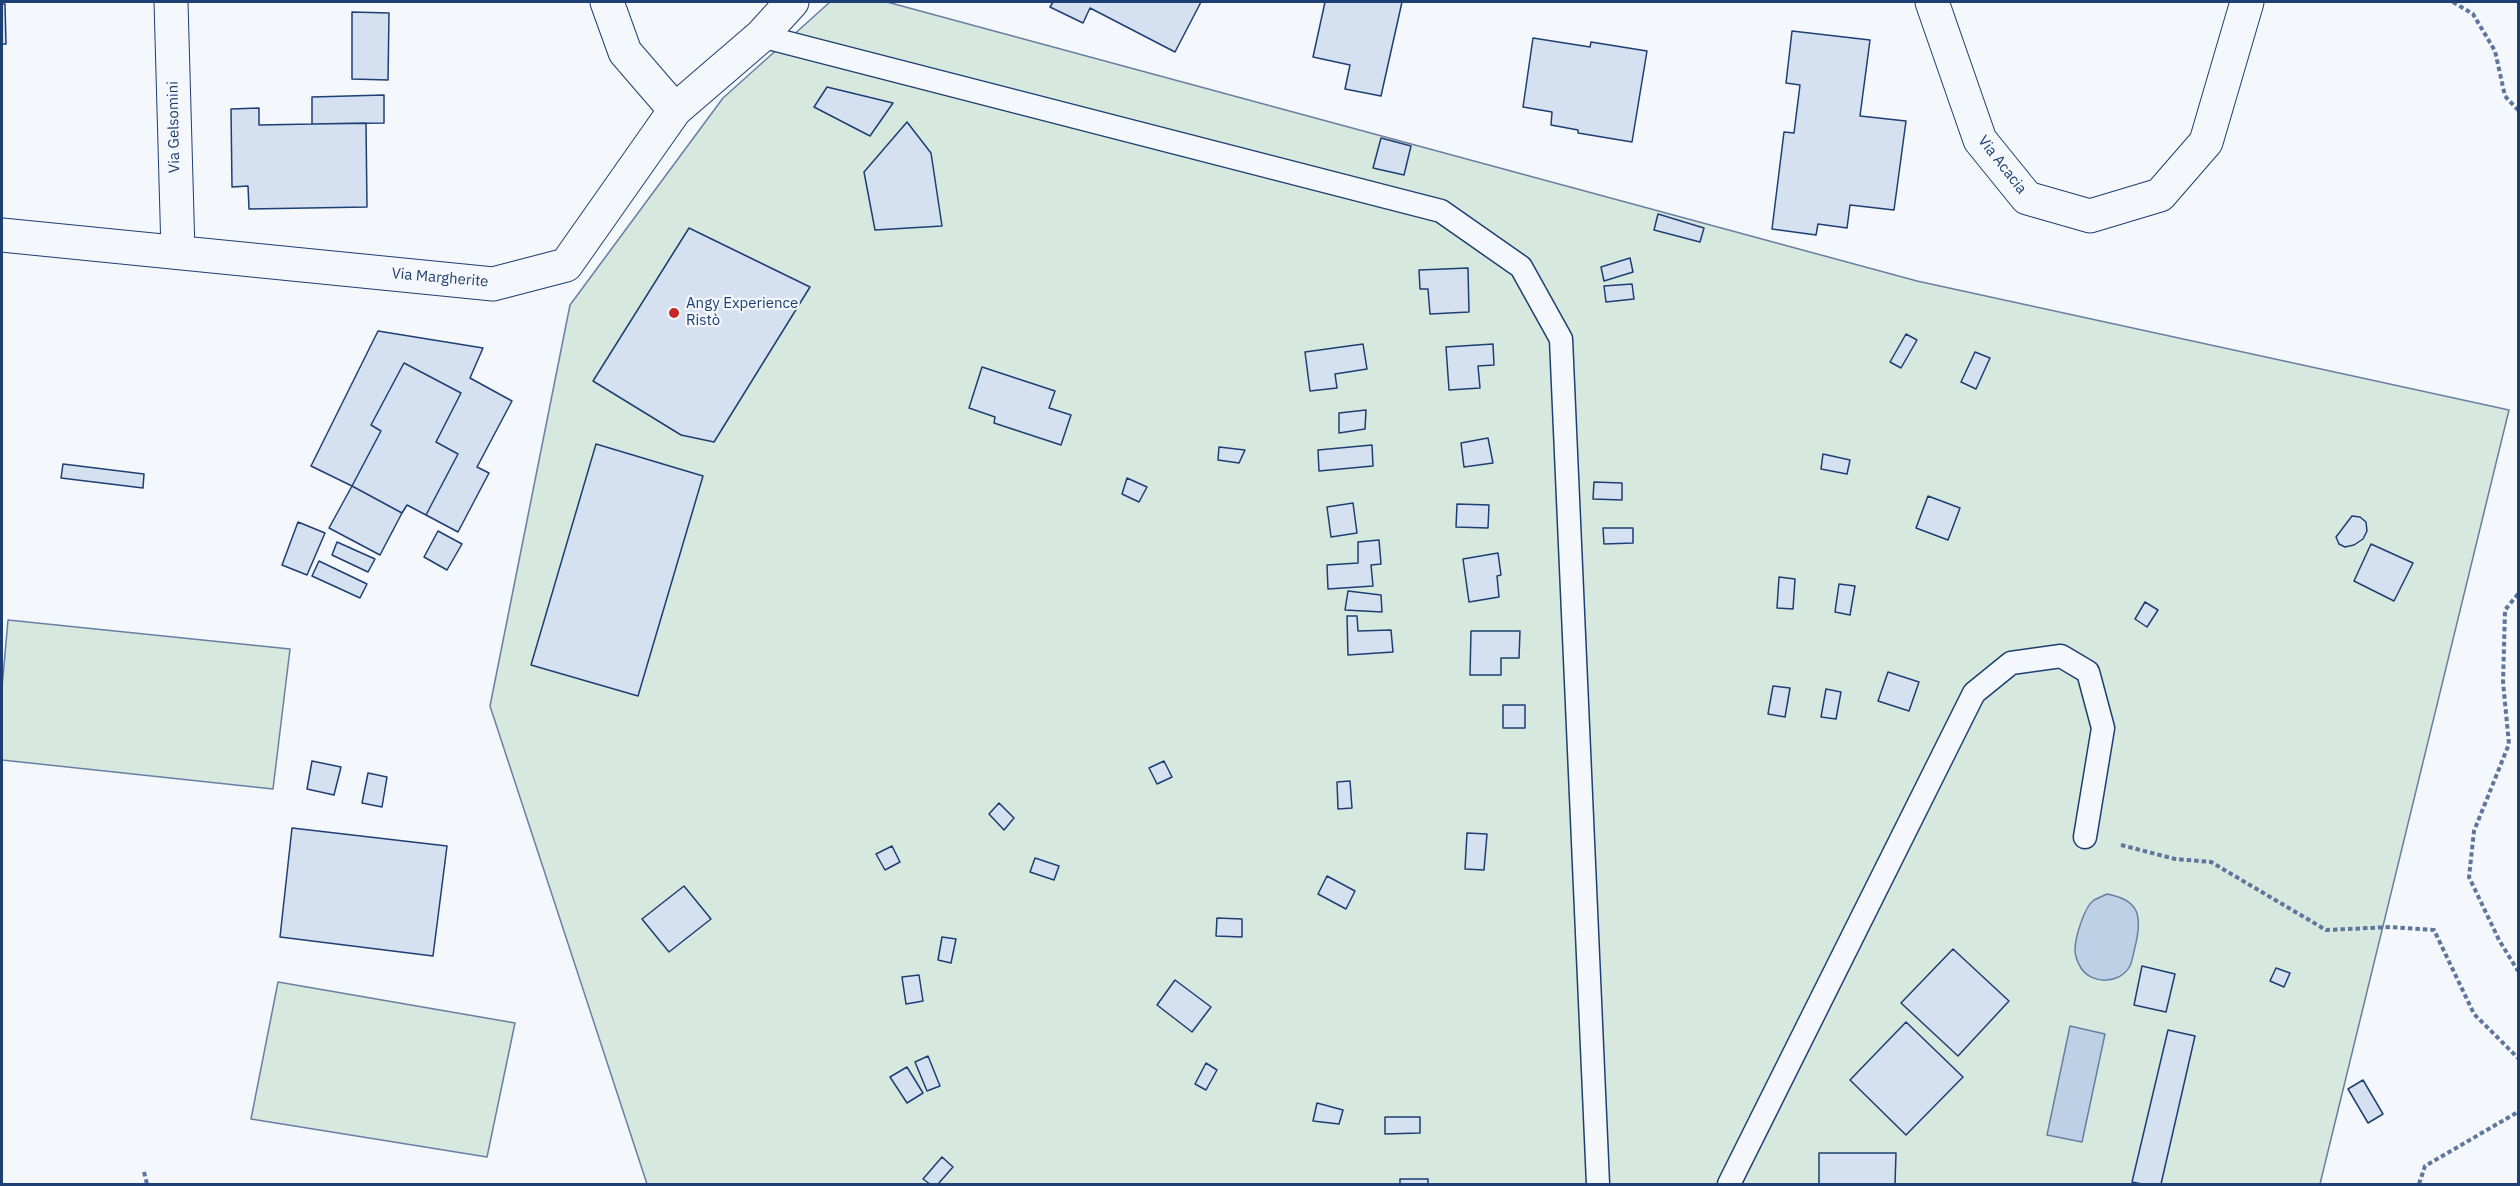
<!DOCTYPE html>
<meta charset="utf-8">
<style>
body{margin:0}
#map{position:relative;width:2520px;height:1186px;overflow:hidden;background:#f4f7fb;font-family:"IBM Plex Sans",sans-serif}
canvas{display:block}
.frame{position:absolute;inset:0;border:3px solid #1d3f73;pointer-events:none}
</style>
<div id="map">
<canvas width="2520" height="1186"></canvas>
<div class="frame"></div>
</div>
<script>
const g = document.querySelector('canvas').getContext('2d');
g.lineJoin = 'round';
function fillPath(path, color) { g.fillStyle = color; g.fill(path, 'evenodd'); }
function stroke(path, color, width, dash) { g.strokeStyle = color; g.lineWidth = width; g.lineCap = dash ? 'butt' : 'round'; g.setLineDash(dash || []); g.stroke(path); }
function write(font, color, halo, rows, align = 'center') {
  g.font = font + ' "IBM Plex Sans",sans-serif'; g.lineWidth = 4.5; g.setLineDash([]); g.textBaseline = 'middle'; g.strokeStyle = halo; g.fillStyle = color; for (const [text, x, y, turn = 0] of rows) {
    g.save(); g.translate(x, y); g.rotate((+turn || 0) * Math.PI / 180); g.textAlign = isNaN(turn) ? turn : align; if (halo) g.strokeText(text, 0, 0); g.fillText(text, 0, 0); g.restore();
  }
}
const green = new Path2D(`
 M830 2H887L1917 281 2509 410 2320 1184H647L490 706 570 305 723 98Z
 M8 620 290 649 273 789 2 760V688Z
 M278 982 515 1023 487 1157 251 1119Z`);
const water = new Path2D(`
 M2107 894C2139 900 2142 915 2136 943 2134 950 2133 959 2130 966 2120 984 2092 985 2081 968 2078 963 2075 956 2075 950 2075 938 2084 907 2094 900 2098 898 2103 896 2107 894Z
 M2070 1026 2105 1034 2082 1142 2047 1135Z`);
const building = new Path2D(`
 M1053 2H1201L1175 52 1090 8 1083 23 1050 7Z
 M1325 2H1402L1381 96 1345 89 1350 65 1313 57Z
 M2 4H5L6 44H2Z
 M352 12 389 13 388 80 352 79Z
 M1792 31 1870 40 1860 116 1906 121 1894 210 1850 205 1847 228 1818 224 1816 235 1772 229 1784 132 1794 133 1800 85 1786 83Z
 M1533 38 1590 47 1591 42 1647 51 1632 142 1578 133V130L1551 125 1552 112 1523 107Z
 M827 87 893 103 870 136 814 107Z
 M384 95V123L312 124V97Z
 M259 108V125L366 123 367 207 249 209 248 186 232 187 231 109Z
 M907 122 931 153 942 226 875 230 864 172Z
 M1381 138 1411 146 1404 175 1373 168Z
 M1658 214 1704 228 1700 242 1654 230Z
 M689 228 810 287 714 442 681 435 593 381Z
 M1630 258 1633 272 1604 281 1601 267Z
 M1468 268 1469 312 1430 314 1428 289H1420L1419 270Z
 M1632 284 1634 299 1606 302 1604 286Z
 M378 331 483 348 470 378 512 401 477 467 489 473 458 532 426 515 458 454 436 442 461 393 404 363 371 425 381 431 352 486 311 466Z
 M1906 334 1917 340 1901 368 1890 362Z
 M1363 344 1367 369 1335 374 1337 388 1310 391 1305 352Z
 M1493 344 1494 365 1478 366 1480 388 1449 390 1446 347Z
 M1975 352 1990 358 1976 389 1961 382Z
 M404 363 461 393 436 442 458 454 426 515 407 505 402 513 352 486 381 431 371 425Z
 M982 367 1055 391 1049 408 1071 415 1061 445 994 423 995 417 969 408Z
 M1366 410 1365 429 1339 433V413Z
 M1488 438 1493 463 1464 467 1461 443Z
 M596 444 703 476 638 696 531 665Z
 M1372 445 1373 466 1319 471 1318 450Z
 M1219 447 1245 450 1239 463 1218 460Z
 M1823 454 1850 460 1847 474 1821 469Z
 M63 464 144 474 143 488 61 478Z
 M1127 478 1147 487 1139 502 1122 494Z
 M1594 482 1622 483V500L1593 499Z
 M352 486 402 513 380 555 329 528Z
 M1928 496 1960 508 1948 540 1916 528Z
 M1353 503 1357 533 1331 537 1327 507Z
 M1457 504 1489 505 1488 528 1456 527Z
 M2352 516 2360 517 2366 522 2367 531 2363 539 2354 545 2345 547 2339 544 2336 537Z
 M298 522 325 533 307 575 282 565Z
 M1603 528H1633V543L1604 544Z
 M438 531 462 544 447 570 424 557Z
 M1379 540 1381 564 1371 565 1373 586 1328 589 1327 565 1358 563V542Z
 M337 542 375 559 368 572 332 555Z
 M2371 544 2413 563 2394 601 2354 581Z
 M1498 553 1501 575 1497 576 1499 597 1469 602 1463 559Z
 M319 561 367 584 360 598 312 576Z
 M1779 577 1795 579 1793 609 1777 608Z
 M1839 584 1855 586 1850 615 1835 612Z
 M1348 591 1381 595 1382 612 1345 610Z
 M2145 602 2158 610 2147 627 2135 619Z
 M1347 616H1357L1358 631 1391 630 1393 652 1348 655Z
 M1471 631H1520L1519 658H1501V675H1470Z
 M1888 672 1919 682 1909 711 1878 701Z
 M1773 686 1790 688 1785 717 1768 714Z
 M1826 689 1841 692 1836 719 1821 717Z
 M1503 705H1525V728H1503Z
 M312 761 341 767 334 795 307 789Z
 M1164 761 1172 777 1157 784 1149 768Z
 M368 773 387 777 382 807 362 803Z
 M1350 781 1352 808 1338 809 1337 782Z
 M999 803 1014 818 1004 830 989 814Z
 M292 828 447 846 433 956 280 937Z
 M1467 833 1487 834 1484 870 1465 869Z
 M892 846 900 862 885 870 876 854Z
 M1035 858 1059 866 1054 880 1030 872Z
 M1327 876 1355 891 1346 909 1318 894Z
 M684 886 711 919 669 952 642 919Z
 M1217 918 1242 919V937L1216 936Z
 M942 937 956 939 951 963 938 960Z
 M1953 949 2009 1001 1958 1056 1901 1003Z
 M2142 966 2175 974 2166 1012 2134 1005Z
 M2276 968 2290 973 2284 987 2270 981Z
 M919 975 923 1001 906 1004 902 977Z
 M1175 980 1211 1007 1192 1032 1157 1005Z
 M1906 1022 1963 1077 1906 1135 1850 1080Z
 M2168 1030 2195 1036 2161 1184H2142L2132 1182Z
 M928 1056 940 1086 927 1091 915 1062Z
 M1206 1063 1217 1070 1206 1090 1195 1084Z
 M907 1067 923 1093 907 1103 890 1077Z
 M2363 1080 2383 1114 2368 1123 2348 1089Z
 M1317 1103 1343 1110 1339 1124 1313 1121Z
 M1385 1117H1420V1133L1385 1134Z
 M1819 1153H1896L1895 1184H1819Z
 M942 1157 953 1167 938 1184H930L923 1179Z
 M1400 1179H1428V1184H1400Z`);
const path = new Path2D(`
 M2453 2 2473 14 2495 51 2505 96 2518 110
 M2518 594 2505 610 2503 682 2509 744 2474 831 2469 877 2499 940 2518 971
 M2121 845 2175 859 2211 862 2326 930 2391 927 2434 930 2474 1014 2518 1058
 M144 1172 147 1184
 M2419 1184 2425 1166 2518 1112`);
const service = new Path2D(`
 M761 36 1441 211 1521 267 1561 339 1598 1184
 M1729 1184 1974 693 2011 663 2061 656 2088 672 2103 728 2085 837`);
const minor = new Path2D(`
 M171 2 178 252
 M607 2 625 52 675 110
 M1932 2 1980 140 2027 198 2090 216 2160 195 2206 142 2247 2
 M2 235 493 284 566 265 675 110 761 36 792 2`);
const markers = [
 [674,313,6,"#c62828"]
];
const streetNames = [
 ["Via Gelsomini",174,127,-91],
 ["Via Acacia",2002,165,52],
 ["Via Margherite",440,278,5]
];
const poiNames = [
 ["Angy Experience",686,304],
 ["Ristò",686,321]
];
fillPath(green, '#d7e8df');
stroke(green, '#687fa3', 1.5);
fillPath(water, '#bed0e5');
stroke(water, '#687fa3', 1.5);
fillPath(building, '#d5e0f0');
stroke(building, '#1d3f73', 1.5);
stroke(service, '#1d3f73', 25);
stroke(minor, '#1d3f73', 35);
stroke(path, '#5e769c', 4, [4.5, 3]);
stroke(service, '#f4f7fb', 22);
stroke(minor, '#f4f7fb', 33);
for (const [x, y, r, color] of markers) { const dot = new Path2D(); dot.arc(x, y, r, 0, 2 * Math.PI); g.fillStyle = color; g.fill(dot); stroke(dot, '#f4f7fb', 2); }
write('15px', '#1d3f73', '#f4f7fb', streetNames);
write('15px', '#1d3f73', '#f4f7fb', poiNames, 'left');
</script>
